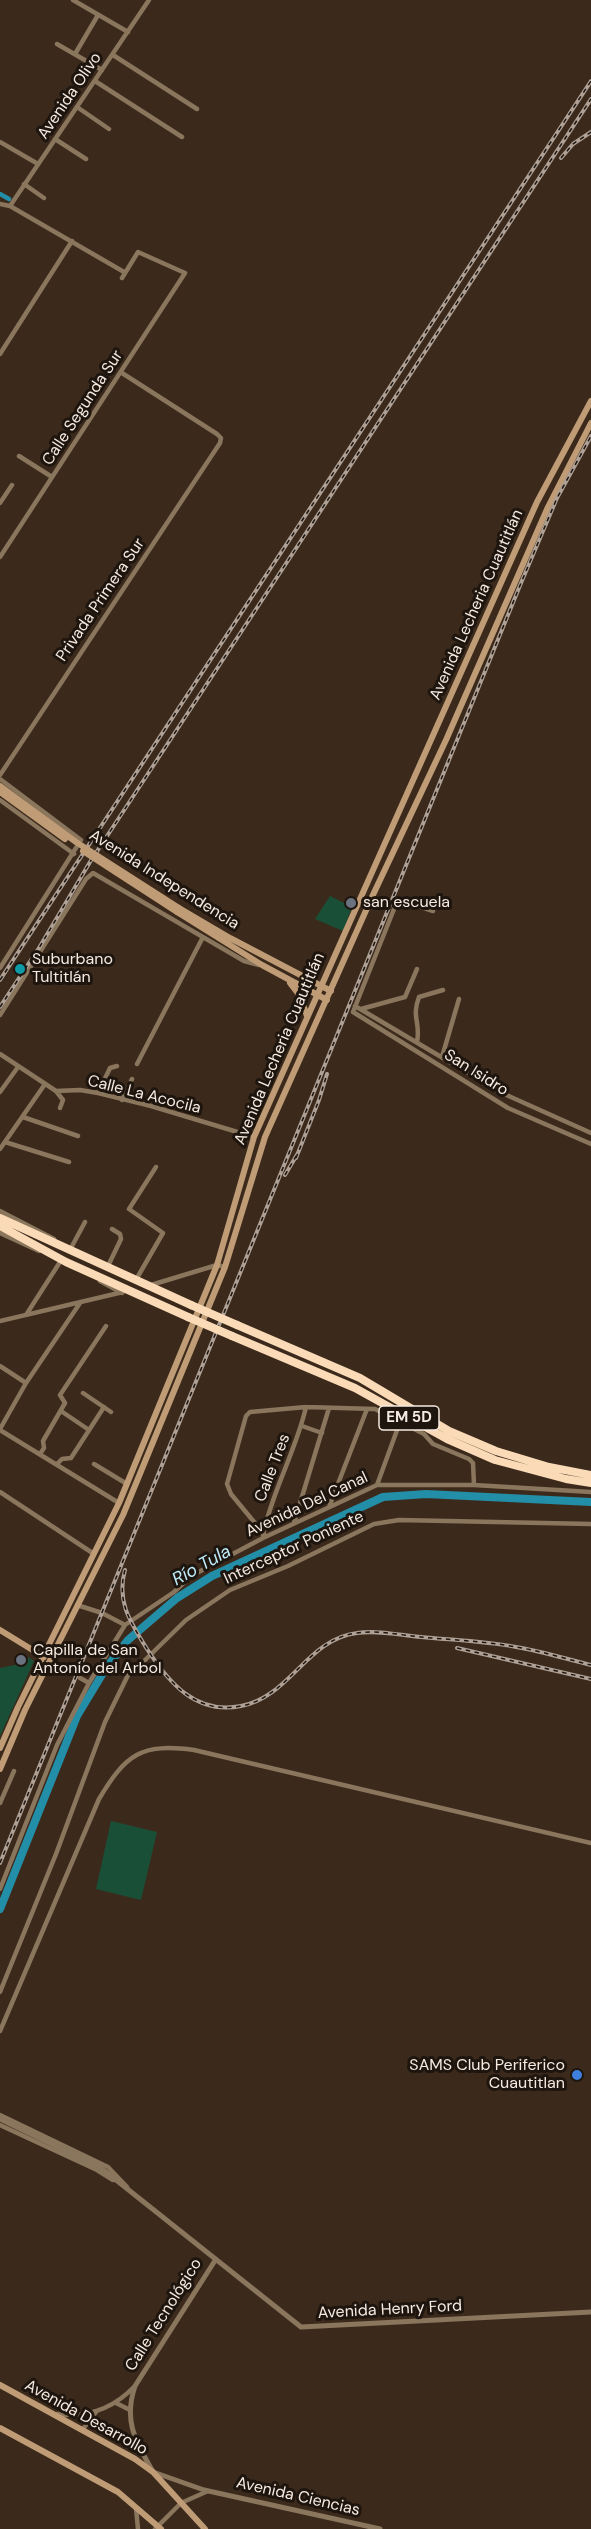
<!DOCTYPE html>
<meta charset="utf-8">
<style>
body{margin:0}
canvas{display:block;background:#3b2a1c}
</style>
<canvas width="591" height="2529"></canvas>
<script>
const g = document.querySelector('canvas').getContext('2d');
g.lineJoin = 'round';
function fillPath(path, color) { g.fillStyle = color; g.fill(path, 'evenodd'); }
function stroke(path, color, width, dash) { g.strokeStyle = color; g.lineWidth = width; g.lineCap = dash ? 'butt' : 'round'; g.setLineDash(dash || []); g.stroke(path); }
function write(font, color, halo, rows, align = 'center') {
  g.font = font + ' "DM Sans",sans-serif'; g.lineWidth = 6; g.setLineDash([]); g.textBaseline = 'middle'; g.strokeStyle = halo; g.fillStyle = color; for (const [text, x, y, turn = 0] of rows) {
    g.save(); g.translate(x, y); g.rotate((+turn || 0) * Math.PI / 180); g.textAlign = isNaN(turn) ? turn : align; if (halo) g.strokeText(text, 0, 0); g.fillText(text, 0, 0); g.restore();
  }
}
const green = new Path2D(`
 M330 896 352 907 343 931 315 919Z
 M28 1657 34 1661 0 1736V1668L25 1663Z
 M111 1821 157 1832 141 1900 96 1889Z`);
const canal = new Path2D(`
 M0 194 9 199`);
const river = new Path2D(`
 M0 1909 77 1716 106 1668 128 1640 177 1598 212 1576 383 1497 426 1494 591 1502`);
const minor = new Path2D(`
 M73 0 128 32
 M57 44 102 70
 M75 54 98 15
 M113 55 197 109
 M95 81 182 137
 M77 107 109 129
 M55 139 86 159
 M0 142 38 164
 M24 184 44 198
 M0 204 10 206 124 272
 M10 206 149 0
 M0 354 72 241
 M19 456 52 477
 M0 503 12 485
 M0 557 185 273 138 252 122 278
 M0 775 220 443 221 438 217 434 122 373
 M0 779 81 840 0 968
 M0 800 74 854
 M433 911 398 899 353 1012 508 1108 591 1144
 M355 1006 502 1093 591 1133
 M361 1009 405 997 417 969
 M0 1015 86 879 93 873 244 961 259 965
 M417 1042C421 1022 411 1018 419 997L443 990
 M0 1054 56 1091 80 1090 98 1093 151 1106 254 1137
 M442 1057 459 999
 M137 1064 203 937
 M56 1091 63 1100 60 1108
 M0 1092 18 1067
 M98 1093 110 1068 117 1066
 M122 1100 132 1079
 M23 1117 78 1136
 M5 1142 69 1162
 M0 1149 45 1084
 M0 1211 54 1239
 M0 1233 39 1251
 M71 1248 85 1222
 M108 1266 121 1239 120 1234 112 1229
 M137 1278 163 1233 129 1209 156 1167
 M100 1281 122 1293
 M151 1285 217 1265 225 1267
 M26 1315 60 1262
 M0 1321 123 1292
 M0 1366 26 1383
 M83 1393 111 1412
 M61 1411 89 1430
 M302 1426 322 1433
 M0 1429 26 1383 80 1303
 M0 1430 119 1503
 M40 1454 44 1448 43 1441 65 1403 60 1395 106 1326
 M57 1464 62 1459 71 1458 104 1407
 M94 1464 127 1484
 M377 1485 400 1422
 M0 1492 94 1554
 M329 1507 367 1409
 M294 1523 329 1408
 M264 1534 231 1494 227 1484 246 1416 250 1412 306 1407 375 1409 424 1434 433 1444 469 1459 473 1463 474 1485
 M263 1535C272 1491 296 1451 306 1407
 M77 1605 102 1613 125 1625
 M80 1678 89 1683
 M0 1803 14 1771
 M0 1889 57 1745 89 1683 125 1625 174 1592 191 1576 263 1538 377 1485H474L591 1492
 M0 1992 56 1854 105 1722 130 1671 140 1665 186 1620 230 1590 288 1566 374 1524 399 1520 591 1524
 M0 2031 99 1799C126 1754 141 1743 194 1750L591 1843
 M0 2115 108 2167 127 2187
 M0 2125 97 2170 113 2180
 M116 2403 130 2410
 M57 2414C88 2418 113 2409 135 2386
 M83 2429 96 2412
 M136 2508 138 2529
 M155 2529 181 2503 208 2491`);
const tertiary = new Path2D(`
 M0 2119 101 2168 301 2327 591 2312
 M216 2259 135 2386C123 2422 136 2441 153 2472L204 2490 380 2529`);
const secondary = new Path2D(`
 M179 908 230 938 331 991
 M177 912 262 965 327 1000
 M290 983 300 996 307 1016
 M0 1630 44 1657
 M0 1748 18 1707 119 1503 217 1265 254 1137 537 502 591 401
 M0 1769 25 1710 123 1515 225 1267 265 1137 372 897 446 740 548 507 591 423
 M0 2385 135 2459 153 2472 205 2529
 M0 2428 118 2492 161 2529`);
const motorway = new Path2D(`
 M0 1218 191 1305
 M0 1226 66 1262 188 1317
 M237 1325 360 1378 449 1431 496 1451 549 1467 591 1475
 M232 1336 355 1388 447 1439 495 1460 566 1479 591 1483`);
const rail = new Path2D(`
 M561 158 573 144 591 132
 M0 980 591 81
 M0 1007 39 948 90 862 591 99
 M296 1158 319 1100 327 1074
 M285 1175 298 1153
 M125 1570C116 1602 131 1623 147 1649 169 1683 196 1715 241 1706 290 1697 307 1639 357 1633 378 1630 400 1635 421 1637 452 1640 485 1641 516 1647 541 1651 566 1659 591 1665
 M457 1648 591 1679
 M0 1863 521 583 557 498 591 436`);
const secondaryBridge = new Path2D(`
 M0 786 76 842 179 908
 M0 792 65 839
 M83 851 177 912`);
const motorwayBridge = new Path2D(`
 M191 1305 237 1325
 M188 1317 232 1336`);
const markers = [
 [351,903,6,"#6b7280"],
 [20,969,6,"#0f9aa8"],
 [21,1660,6,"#6b7280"],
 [577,2075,6,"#3f7fe0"]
];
const shields = [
 [409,1418,60]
];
const shieldNames = [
 ["EM 5D",409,1418]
];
const streetNames = [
 ["Avenida Olivo",70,96,-56],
 ["Calle Segunda Sur",83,408,-57],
 ["Privada Primera Sur",101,600,-56],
 ["Avenida Lecheria Cuautitlán",477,605,-66],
 ["Avenida Independencia",164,880,32],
 ["Avenida Lecheria Cuautitlán",280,1049,-67],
 ["San Isidro",476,1073,32],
 ["Calle La Acocila",144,1095,14],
 ["Calle Tres",273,1468,-69],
 ["Avenida Del Canal",307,1505,-25],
 ["Interceptor Poniente",294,1548,-25],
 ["Avenida Henry Ford",390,2310,-3],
 ["Calle Tecnológico",164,2315,-58],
 ["Avenida Desarrollo",86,2418,29],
 ["Avenida Ciencias",298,2497,13]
];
const poiNames = [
 ["san escuela",363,903],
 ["Suburbano",32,960],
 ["Tultitlán",32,978],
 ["Capilla de San",33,1651],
 ["Antonio del Arbol",33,1669],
 ["SAMS Club Periferico",565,2066,"right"],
 ["Cuautitlan",565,2084,"right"]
];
const waterNames = [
 ["Río Tula",202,1566,-29]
];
fillPath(green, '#194f36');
stroke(canal, '#238ea7', 4.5);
stroke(river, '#238ea7', 8);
stroke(minor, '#8a755d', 4.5);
stroke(tertiary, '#8a755d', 5);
stroke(secondary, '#bf9c75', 6);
stroke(motorway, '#fbdbb7', 8);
stroke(rail, '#aea095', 4);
stroke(rail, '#1d150e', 1.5, [4.5]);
stroke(secondaryBridge, '#bf9c75', 6);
stroke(motorwayBridge, '#fbdbb7', 8);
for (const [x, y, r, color] of markers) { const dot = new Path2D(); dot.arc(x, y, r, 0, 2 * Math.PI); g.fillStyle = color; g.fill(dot); stroke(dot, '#1d150e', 2); }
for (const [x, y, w] of shields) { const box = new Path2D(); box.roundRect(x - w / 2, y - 12, w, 24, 4.5); g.fillStyle = '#1d150e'; g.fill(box); stroke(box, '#f6eae1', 1.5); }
write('bold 15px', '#f6eae1', null, shieldNames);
write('16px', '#f6eae1', '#1d150e', streetNames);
write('16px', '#f6eae1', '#1d150e', poiNames, 'left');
write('italic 18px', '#beecfa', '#1d150e', waterNames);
</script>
